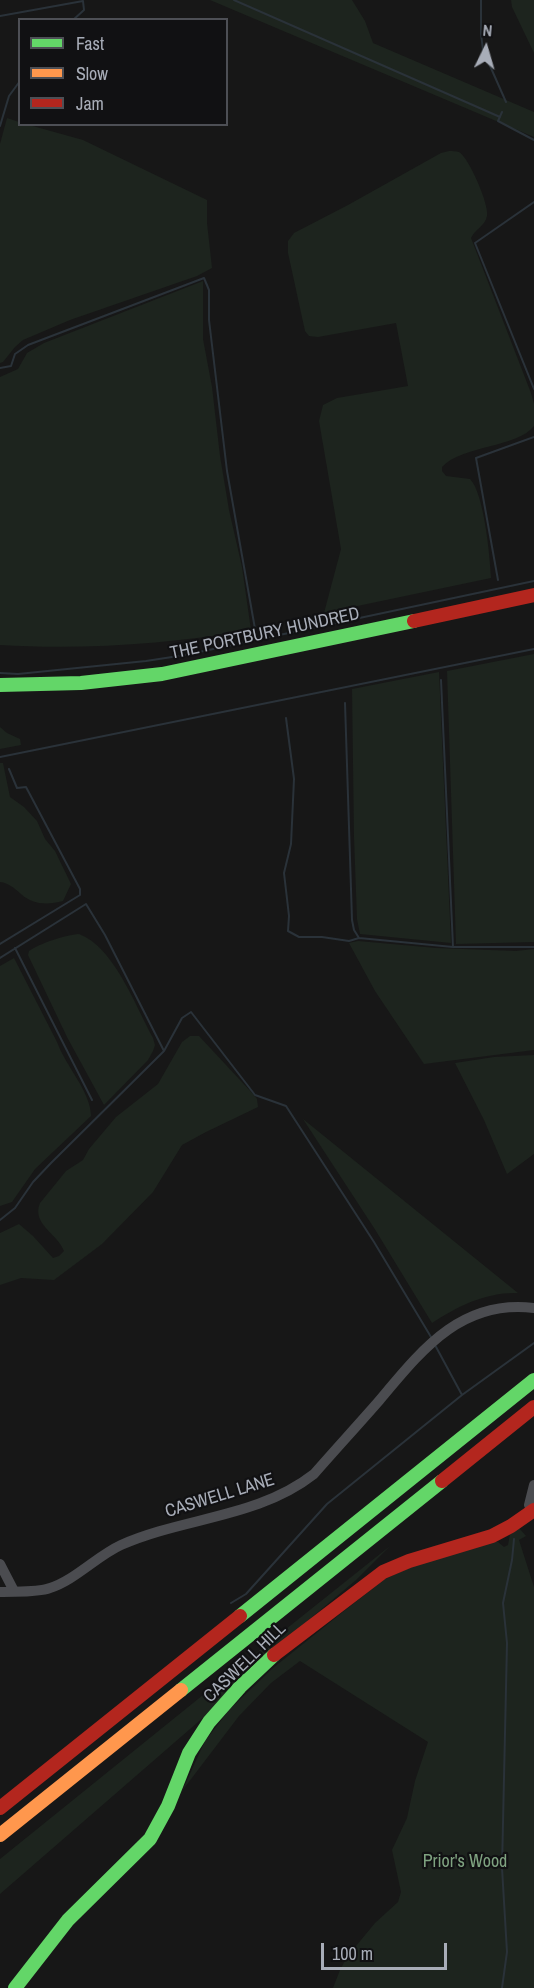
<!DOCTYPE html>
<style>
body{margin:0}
#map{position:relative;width:534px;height:1988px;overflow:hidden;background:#171717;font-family:"Archivo Narrow",sans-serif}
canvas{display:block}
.legend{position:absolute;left:18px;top:18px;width:210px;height:108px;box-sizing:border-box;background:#111113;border:2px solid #4d4f55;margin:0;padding:8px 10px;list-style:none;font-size:18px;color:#a8adb8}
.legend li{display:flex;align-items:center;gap:12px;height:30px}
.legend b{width:30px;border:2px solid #4d4f55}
.north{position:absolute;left:456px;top:18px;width:60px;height:60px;-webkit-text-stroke:4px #111113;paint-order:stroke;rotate:5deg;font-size:16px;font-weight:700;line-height:24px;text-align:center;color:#a8adb8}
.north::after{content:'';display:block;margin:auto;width:21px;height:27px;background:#a8adb8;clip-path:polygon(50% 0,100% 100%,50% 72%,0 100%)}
.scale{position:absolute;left:321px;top:1943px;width:126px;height:27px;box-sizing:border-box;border:3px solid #a8adb8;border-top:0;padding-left:8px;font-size:18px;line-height:21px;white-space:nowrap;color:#a8adb8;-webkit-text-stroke:4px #111113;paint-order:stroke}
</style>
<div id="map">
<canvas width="534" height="1988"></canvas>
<ul class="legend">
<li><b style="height:8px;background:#63d668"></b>Fast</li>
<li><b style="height:8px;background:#ff974d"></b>Slow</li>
<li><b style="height:8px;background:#b3261e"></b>Jam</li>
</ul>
<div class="north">N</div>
<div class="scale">100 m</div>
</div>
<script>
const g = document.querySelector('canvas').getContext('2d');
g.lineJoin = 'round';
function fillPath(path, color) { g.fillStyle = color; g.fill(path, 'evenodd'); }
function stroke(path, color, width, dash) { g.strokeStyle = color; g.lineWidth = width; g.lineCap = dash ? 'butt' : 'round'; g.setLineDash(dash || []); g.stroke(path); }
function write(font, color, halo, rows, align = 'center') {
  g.font = font + ' "Archivo Narrow",sans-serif'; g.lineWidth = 4.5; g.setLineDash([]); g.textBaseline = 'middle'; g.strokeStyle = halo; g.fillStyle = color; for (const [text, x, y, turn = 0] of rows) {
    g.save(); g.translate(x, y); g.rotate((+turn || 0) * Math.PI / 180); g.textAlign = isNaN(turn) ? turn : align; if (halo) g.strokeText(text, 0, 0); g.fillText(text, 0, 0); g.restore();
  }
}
const green = new Path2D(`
 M210 0H352L365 21 373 43 534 112V137Z
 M511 0H534V53L512 7Z
 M7 118 19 122 20 124 29 125 83 140 207 200V223L212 268 197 276 70 320 23 340 15 347 3 362 0 363V144Z
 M449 151C452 151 456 151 459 152 469 158 489 204 487 216 485 226 475 229 471 238L531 393 534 404V426C517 448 462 445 442 467V471L446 476 470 479C484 493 490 556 491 578L324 613 341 549 319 421 323 405 337 398 408 386 396 323 318 337 309 336 305 331 288 253V241L294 233 348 205 441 153Z
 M203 281V339L212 387 220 456 229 510 242 567 251 630C168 644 84 650 0 645V377L18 369 27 353 44 343Z
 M534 654V942L456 944 447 671Z
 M439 672 451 943 360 934 357 919 354 837 352 689Z
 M0 727 7 733 20 739 21 745 0 749Z
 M0 763H3L10 797 24 807 37 821 45 839 55 851 71 884 63 901C48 905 33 905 21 894 14 888 9 883 0 882Z
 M79 934C114 947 135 1005 153 1038L155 1045 153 1051 148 1060 104 1105 67 1037 28 955 29 951C41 943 65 935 79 934Z
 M358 941 436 948 516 951 534 949V1050L424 1064 375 991 349 943Z
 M14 958 57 1042C65 1065 91 1092 91 1116L35 1169 12 1202 0 1206V966Z
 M190 1036H199L253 1094 257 1099 258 1107 206 1132 182 1145 153 1192 102 1244 54 1280 21 1278 0 1285V1233L19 1224 33 1236 53 1258 59 1256 64 1251C58 1234 31 1224 40 1203L66 1171 83 1160 89 1149 116 1117 158 1084 182 1042Z
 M534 1055V1154L507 1174 484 1120 455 1063 494 1057Z
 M303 1119 518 1293C486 1292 458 1306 432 1323L376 1231Z
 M519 1528 526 1536 519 1540 534 1587V1988H333L340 1970 347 1957 375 1923 398 1902 401 1892 392 1850 407 1818 415 1781 428 1742 300 1661 271 1683 239 1716 182 1791 205 1741 230 1709 273 1668 344 1611 385 1579 411 1567 493 1542H498L504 1547 508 1545 510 1534Z
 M390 1546 356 1580 285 1640 205 1716 0 1894V1859L229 1674H236L251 1663V1657Z`);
const stream = new Path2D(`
 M234 0 500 117
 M481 0V34L483 50 506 102
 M0 16 83 1 84 10 73 20
 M502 112 498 121 534 140
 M0 126 9 96 20 81
 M534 202 475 243 534 389
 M0 368 11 366 15 354 28 345 204 278 209 290V320L227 471 257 640
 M498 580 476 458 534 437
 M0 673 18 674 146 661 185 655 534 581
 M441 680 453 947
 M345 703 352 920 354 930 359 938
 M286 718 294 779 291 844 284 873 289 916 288 931 299 937H322L349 941 359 938 453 947H534
 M0 757 534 649
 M0 944 80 895V889L26 787 17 788 9 769
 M15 948 92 1100
 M0 958 86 904 105 935 164 1051 182 1018 191 1012 255 1095 286 1106 374 1242 431 1337
 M0 1220 15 1208 33 1182 51 1163 164 1051
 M435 1345 462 1395
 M231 1603 246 1594 327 1504 462 1395 534 1343
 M502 1988 507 1952 502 1868 507 1643 503 1603 512 1560 514 1539`);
const street = new Path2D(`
 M529 1505 534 1485
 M0 1564 14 1591
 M0 1592C15 1591 36 1593 50 1588 75 1580 97 1556 121 1545 184 1517 258 1518 314 1474 335 1450 357 1426 378 1402 421 1351 460 1299 534 1308`);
const fast = new Path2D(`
 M0 685 81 683 162 674 414 621
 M240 1616 534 1380
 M181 1690 442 1481
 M15 1988 68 1920 150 1839 168 1806 189 1753 209 1722 240 1687 274 1655`);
const slow = new Path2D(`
 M0 1835 181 1690`);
const jam = new Path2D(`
 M414 621 534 595
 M442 1481 534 1407
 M274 1655 383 1572 409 1561 492 1536 511 1526 534 1510
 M0 1808 240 1616`);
const streetNames = [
 ["THE PORTBURY HUNDRED",265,634,-12],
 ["CASWELL LANE",220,1496,-17],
 ["CASWELL HILL",245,1663,-44]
];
const parkNames = [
 ["Prior's Wood",465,1862]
];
fillPath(green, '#1d241e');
stroke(stream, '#2a3239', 2);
stroke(street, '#4b4c50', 10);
stroke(fast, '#63d668', 14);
stroke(slow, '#ff974d', 14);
stroke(jam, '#b3261e', 14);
write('18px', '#a8adb8', '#111113', streetNames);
write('18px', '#7fa381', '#111113', parkNames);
</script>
